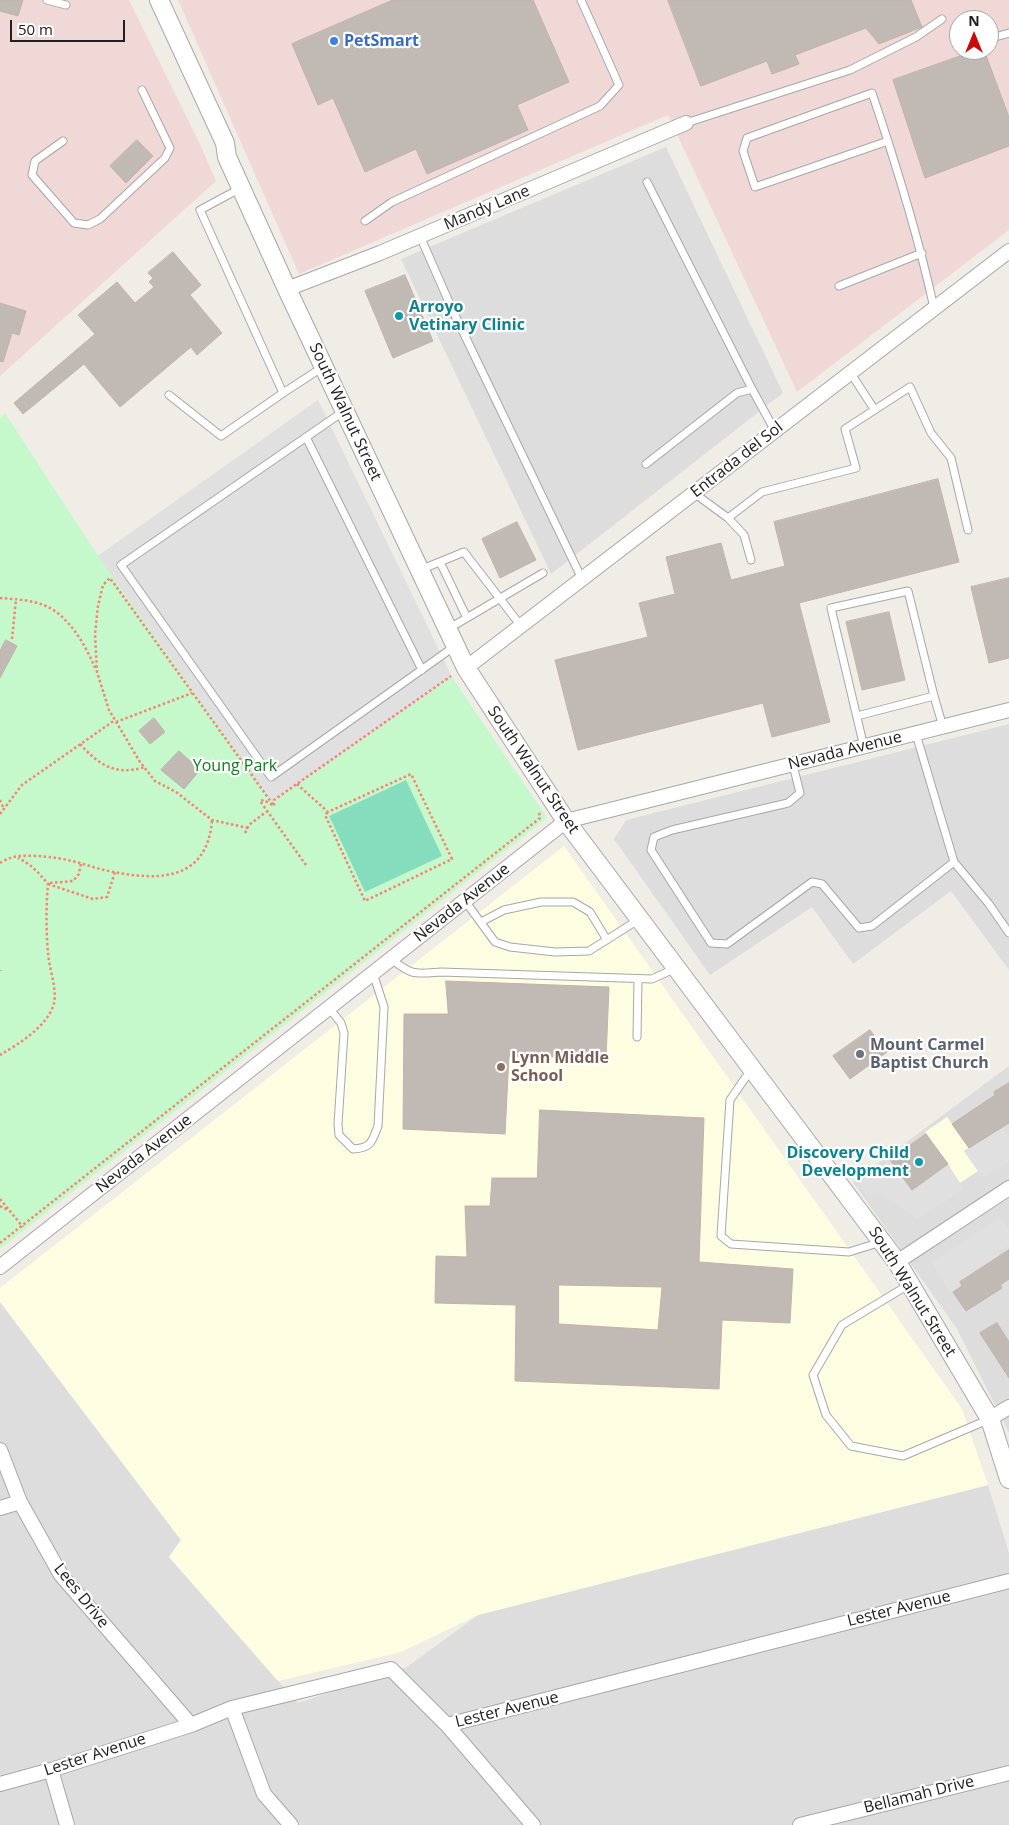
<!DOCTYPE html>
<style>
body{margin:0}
#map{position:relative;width:1009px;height:1825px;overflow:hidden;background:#f0ede6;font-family:"Open Sans",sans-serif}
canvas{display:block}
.north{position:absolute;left:949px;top:10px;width:50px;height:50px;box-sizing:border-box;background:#fff;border:1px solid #a6a6a6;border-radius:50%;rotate:0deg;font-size:14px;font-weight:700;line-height:20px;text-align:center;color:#202020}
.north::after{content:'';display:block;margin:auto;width:18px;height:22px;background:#ca0b05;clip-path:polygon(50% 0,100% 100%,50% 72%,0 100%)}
.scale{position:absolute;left:10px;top:20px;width:115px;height:22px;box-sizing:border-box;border:2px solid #202020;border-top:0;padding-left:6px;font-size:15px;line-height:18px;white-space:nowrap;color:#202020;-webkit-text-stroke:4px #fff;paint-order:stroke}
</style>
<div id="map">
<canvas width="1009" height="1825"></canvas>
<div class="north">N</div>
<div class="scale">50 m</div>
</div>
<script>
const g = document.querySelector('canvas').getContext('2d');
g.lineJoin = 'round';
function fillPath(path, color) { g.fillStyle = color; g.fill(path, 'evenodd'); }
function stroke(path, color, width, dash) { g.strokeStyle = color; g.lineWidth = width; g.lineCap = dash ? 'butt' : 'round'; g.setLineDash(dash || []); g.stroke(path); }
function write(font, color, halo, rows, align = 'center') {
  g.font = font + ' "Open Sans",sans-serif'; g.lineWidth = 4.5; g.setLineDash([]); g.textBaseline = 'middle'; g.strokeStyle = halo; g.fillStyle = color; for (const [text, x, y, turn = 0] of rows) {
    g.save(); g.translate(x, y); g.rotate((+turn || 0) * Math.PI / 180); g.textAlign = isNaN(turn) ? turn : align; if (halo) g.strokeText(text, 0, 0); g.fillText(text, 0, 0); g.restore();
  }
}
const residential = new Path2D(`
 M666 147 783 393 551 574 401 259Z
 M1009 724V970L951 891 853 964 812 907 710 975 614 839 626 820Z
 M1009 1066V1433L957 1329 853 1182Z
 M0 1302 181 1540 169 1557 298 1703 407 1667 478 1615 988 1485 1009 1553V1825H0Z`);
const commercial = new Path2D(`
 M0 0H129L199 142 216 181 0 376Z
 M178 0H1009V230L797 392 668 115 299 274ZM959 20H989V50H959Z`);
const education = new Path2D(`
 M564 846 962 1409 988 1485 478 1615 401 1652 278 1681 169 1557 181 1540 0 1302V1288Z
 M947 1117 969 1148 964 1151 978 1171 960 1183 925 1132Z`);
const park = new Path2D(`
 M318 400 452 677 547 818 0 1249V418L5 413 98 556Z`);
const pitch = new Path2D(`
 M406 780 442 856 365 892 329 816Z`);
const parking = new Path2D(`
 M318 400 452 677 272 802 98 556Z
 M1003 1127 1009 1136V1162L983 1178 964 1151Z
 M890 1160 912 1190 948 1164 964 1190 917 1219 882 1195 872 1193 867 1196 857 1182Z
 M1000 1217 1009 1229V1247L1008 1246 998 1252 1000 1256 989 1263 999 1279 972 1274 960 1282 962 1286 950 1294 932 1262Z`);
const building = new Path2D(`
 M0 0H23L18 16 0 11Z
 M393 0H533L569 82 517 105 528 130 427 174 416 149 365 172 333 98 318 105 292 44Z
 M668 0H911L922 27 879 44 866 28 795 55 799 64 772 74 767 61 701 86Z
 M977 50H984L1009 117V146L925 178 893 80Z
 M137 140 153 156 126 183 110 166Z
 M173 252 201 285 190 295 222 333 197 355 191 347 120 407 84 364 23 414 14 403 95 334 78 315 117 282 135 303 154 287 149 282 153 278 148 273Z
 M405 275 433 341 393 358 365 291Z
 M0 303 26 311 19 335 12 333 3 362 0 361Z
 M938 479 959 562 799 603 830 722 772 737 763 703 578 750 555 660 648 637 639 603 675 594 666 557 721 543 731 580 785 566 774 522Z
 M517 522 536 560 500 578 482 539Z
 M1009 578V658L989 663 971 587Z
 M889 612 905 680 862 690 846 622Z
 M6 640 17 646 0 678V651Z
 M154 718 165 732 150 744 139 731Z
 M179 751 200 770 184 789 161 770Z
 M446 981 609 987 606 1058 509 1056 505 1134 403 1129 404 1014H448Z
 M870 1030 887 1052 850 1079 833 1056Z
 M1009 1083V1123L969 1148 952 1124 995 1095 994 1092Z
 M540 1110 704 1118 699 1262 793 1269 790 1323 722 1320 719 1389 515 1381 516 1305 435 1303 436 1256 467 1257 465 1206H490L492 1178H537ZM559 1285 662 1287 658 1330 559 1324Z
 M926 1134 948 1164 912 1190 890 1160Z
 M1009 1250V1279L1000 1285 1002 1288 966 1311 953 1292 962 1286 960 1282Z
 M997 1323 1009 1342V1378L980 1333Z`);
const path = new Path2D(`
 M0 598C15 599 32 600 46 606 69 616 86 646 95 668
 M12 639 16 599
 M116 722 192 693
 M80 744C99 765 115 776 145 767
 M297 784 328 812 411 774 452 859 365 901 325 815 328 812
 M0 800 4 809
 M0 814 22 785 115 720
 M248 828 212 820 176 792 155 781 140 762 109 710 97 672 95 634 98 606 103 585 110 578 274 806
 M245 833 249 825 266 812
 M0 863C3 861 7 859 10 858 20 854 45 856 56 858 73 860 88 866 104 870 154 881 207 884 212 820
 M306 865 260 801 264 800 274 806V800L451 676
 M50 883 73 881 79 874 81 863
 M48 884 93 899 107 897 115 872
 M0 970V971
 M0 1055C19 1044 49 1025 54 1003 57 988 49 968 48 953 46 930 46 907 48 884 39 873 31 864 18 858
 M0 1199 23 1227
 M0 1206 8 1210
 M0 1243 540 818 539 811`);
const service = new Path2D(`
 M47 0 66 5
 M995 37 1009 33
 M686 123 850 70 916 37 942 19
 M63 141 35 161 32 175 74 223 88 225 100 219 165 158 170 148 142 90
 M888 141 755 187 743 151 747 138 872 93C896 164 918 235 934 308
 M647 182 752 389 775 431
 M365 221 392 202 600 106 619 85 581 0
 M420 236 452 309 582 579
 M839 286 922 253
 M850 372 874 409
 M283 393 323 367
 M169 395 221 436 283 393 200 210 241 188
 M344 411 121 565 271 777 455 646
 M306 437 422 670
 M646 464 737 393 752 389
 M694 493 728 518 744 535 751 560
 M728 518 762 492 856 468 845 429 910 387 931 433 951 458 968 530
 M440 562 467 618
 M420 570 464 552 521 626
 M448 629 543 573
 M857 716 934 696 943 727
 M916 734 954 862 989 904 1009 933
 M864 747 831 608 908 591 934 696
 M793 765 800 793 788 803 672 830 654 837 651 850 711 943 727 944 812 882 822 884 859 928 872 926 954 862
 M465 901 495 942 510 947 555 952 589 951 638 920
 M481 922 504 910 541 902H573L590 912 607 940
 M391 959C413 976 414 974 441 972L652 979 676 968
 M329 1008 341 1023 344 1033 338 1124 339 1135 353 1149C372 1148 372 1141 378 1126L384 1007 373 973
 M637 1037 638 979
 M752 1068 730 1100 721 1236 731 1244 849 1252 881 1242
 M910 1284 842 1325 813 1375 826 1415 851 1446 903 1456 990 1419`);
const minor = new Path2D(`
 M287 289 380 253 686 123
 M466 668 1009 251
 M897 1262 1009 1188
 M0 1267 566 821 1009 710
 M988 1420 1009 1407
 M0 1450 20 1502 61 1575 191 1725
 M0 1508 20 1502
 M232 1708 264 1794 291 1825
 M447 1725 533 1825
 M51 1770 67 1825
 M0 1784 51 1770 191 1725 232 1708 391 1669 447 1725 1009 1581
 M800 1825 1009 1773`);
const tertiary = new Path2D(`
 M159 0 225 143 227 157 287 289 466 668 566 821 897 1262 990 1419 1009 1479`);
const markers = [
 [334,41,5,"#3f7fe0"],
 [399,316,5,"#0f9aa8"],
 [860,1054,5,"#6b7280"],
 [501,1067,5,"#8d6e63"],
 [919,1162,5,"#0f9aa8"]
];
const shopNames = [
 ["PetSmart",344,41]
];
const streetNames = [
 ["Mandy Lane",487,208,-23],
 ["South Walnut Street",345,412,65],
 ["Entrada del Sol",737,460,-38],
 ["Nevada Avenue",845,751,-14],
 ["South Walnut Street",533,770,56],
 ["Nevada Avenue",462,903,-38],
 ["Nevada Avenue",144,1154,-38],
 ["South Walnut Street",912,1292,58],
 ["Lees Drive",81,1596,51],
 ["Lester Avenue",899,1609,-14],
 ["Lester Avenue",507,1710,-14],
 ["Lester Avenue",95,1755,-18],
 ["Bellamah Drive",919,1795,-14]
];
const cultureNames = [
 ["Arroyo",409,307],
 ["Vetinary Clinic",409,325],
 ["Discovery Child",909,1153,"right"],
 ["Development",909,1171,"right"]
];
const parkNames = [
 ["Young Park",235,766]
];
const worshipNames = [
 ["Mount Carmel",870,1045],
 ["Baptist Church",870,1063]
];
const educationNames = [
 ["Lynn Middle",511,1058],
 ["School",511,1076]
];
fillPath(residential, '#dedddd');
fillPath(commercial, '#f0d8d6');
fillPath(education, '#fdfee1');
fillPath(park, '#c5f8cb');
fillPath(pitch, '#86ddbe');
fillPath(parking, '#e0e0e0');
fillPath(building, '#c1b9b3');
stroke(building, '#c1b4a9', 1);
stroke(service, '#a7a7a7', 9);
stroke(minor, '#a7a7a7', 16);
stroke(tertiary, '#a7a7a7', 20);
stroke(path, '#f78371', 2.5, [2.5, 2.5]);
stroke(service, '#fff', 7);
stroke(minor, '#fff', 14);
stroke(tertiary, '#fff', 18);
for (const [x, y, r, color] of markers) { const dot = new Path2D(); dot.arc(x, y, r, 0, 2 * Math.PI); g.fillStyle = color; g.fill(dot); stroke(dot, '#fff', 2); }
write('bold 16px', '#366cbe', '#fff', shopNames, 'left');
write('16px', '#202020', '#fff', streetNames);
write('bold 16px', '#0d838f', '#fff', cultureNames, 'left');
write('16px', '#0e7d1b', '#fff', parkNames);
write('bold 16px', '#5b616d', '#fff', worshipNames, 'left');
write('bold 16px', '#785e54', '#fff', educationNames, 'left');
</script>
